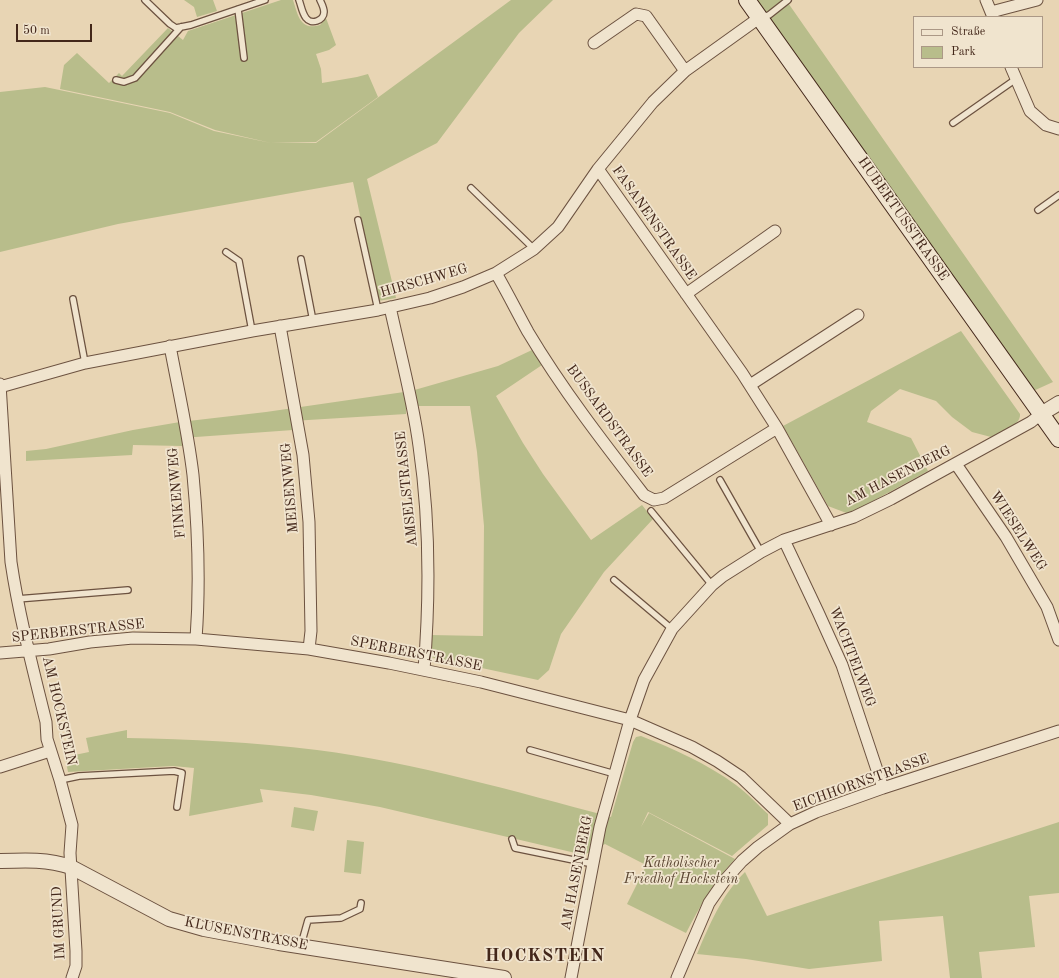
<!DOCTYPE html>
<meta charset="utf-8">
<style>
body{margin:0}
#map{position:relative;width:1059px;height:978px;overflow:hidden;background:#e8d5b4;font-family:"Old Standard TT",serif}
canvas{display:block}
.legend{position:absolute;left:913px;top:16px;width:130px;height:52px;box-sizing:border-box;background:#f0e4ce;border:1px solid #ab9886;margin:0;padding:5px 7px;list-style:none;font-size:12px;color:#43271a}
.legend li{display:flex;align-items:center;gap:8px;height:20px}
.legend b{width:20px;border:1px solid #ab9886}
.scale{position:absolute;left:16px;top:24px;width:76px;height:18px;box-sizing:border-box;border:2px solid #43271a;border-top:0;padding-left:5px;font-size:12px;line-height:14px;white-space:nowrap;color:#43271a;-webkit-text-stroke:3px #f0e4ce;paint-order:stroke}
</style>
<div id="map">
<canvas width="1059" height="978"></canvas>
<ul class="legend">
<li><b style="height:5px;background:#f0e4ce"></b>Straße</li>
<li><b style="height:11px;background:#b8bd8b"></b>Park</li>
</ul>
<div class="scale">50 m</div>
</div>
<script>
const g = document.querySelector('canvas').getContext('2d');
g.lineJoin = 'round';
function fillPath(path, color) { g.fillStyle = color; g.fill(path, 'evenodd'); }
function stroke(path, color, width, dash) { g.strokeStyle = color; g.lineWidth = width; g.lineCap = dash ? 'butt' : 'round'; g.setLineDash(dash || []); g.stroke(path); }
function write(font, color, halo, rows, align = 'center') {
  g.font = font + ' "Old Standard TT",serif'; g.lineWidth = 3.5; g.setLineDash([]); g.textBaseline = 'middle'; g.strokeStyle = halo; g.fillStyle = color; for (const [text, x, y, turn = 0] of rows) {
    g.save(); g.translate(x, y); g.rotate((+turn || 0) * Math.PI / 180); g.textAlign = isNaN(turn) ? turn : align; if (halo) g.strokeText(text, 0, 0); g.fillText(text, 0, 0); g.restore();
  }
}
const green = new Path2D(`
 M184 0H213L217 11 197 17 194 7Z
 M281 0H293C298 15 300 31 320 25L326 18 336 45 329 50 316 54 321 69 322 83 357 77 368 74 378 97 316 142 271 143 215 130 170 112 60 89 64 65 77 53 109 83 119 73 122 76 168 28 183 40 188 31Z
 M511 0H553L519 33 437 143 367 179 396 298 378 301 353 182 118 224 0 252V92L45 87 170 113 214 131 271 143H316Z
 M754 0H786L1053 382 1031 392Z
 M961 331 1020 414C1021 426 1000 432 991 437L972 432 952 417 936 401 900 389 871 411 867 422 911 438 928 471 849 514 828 506 783 426Z
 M532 350 542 365 496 396 523 443 543 474 591 540 642 505 653 519 604 572 561 634 549 670 538 680 430 657V635L483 636 484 526 477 452 470 406H406V414L292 421 293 430 182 438V446L133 445 132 455 26 461V451L46 449 133 430 180 422 266 412 411 391 498 366Z
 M127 730V738C191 739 253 742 317 750 416 763 514 791 611 817L633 742 636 737 641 736C674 749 706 763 736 785 747 793 757 804 768 814V825L732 856 648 812 641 827 649 813 735 859C714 881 700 906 686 933L627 904 646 866 644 864 605 844 584 855 380 807 311 795 260 789 263 802 189 816 194 768 173 766 68 772 65 757 89 752 86 738Z
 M294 807 318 811 314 831 291 827Z
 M1059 822V893L1029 896 1035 947 979 952 982 978H950L943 916 879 921 882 961 809 969 746 959 697 954C710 924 721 896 745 872L767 916Z
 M347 840 364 842 361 874 344 872Z`);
const service = new Path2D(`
 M145 0 170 24 176 28 191 25 265 0
 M299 0C301 5 302 13 306 18 311 25 324 21 324 12 324 8 322 4 320 0
 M238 9 244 58
 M762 17 769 15 788 0
 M116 80 124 82 135 78 181 27
 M953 123 1016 79
 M471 188 534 249
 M1038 210 1059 195
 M358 220 378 310
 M226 252 239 261 252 331
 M301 259 313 321
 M73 299 85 363
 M720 480 761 552
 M651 511 712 585
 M614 580 672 629
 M17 599 128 590
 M530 750 615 774
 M60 780 79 776 174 771 182 773 177 807
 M512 839 515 848 593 864
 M301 945 308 920 341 918 360 909 361 903`);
const minor = new Path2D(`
 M986 0 993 17
 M991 12 1037 0
 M594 43 636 14 646 16 685 71
 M1011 67 1030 111 1046 125 1059 129
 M598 169 742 373 777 428 831 525
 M496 273C507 292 517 312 528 332 562 389 603 442 644 495L654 500 664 498 777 428
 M686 294 775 231
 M390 307C400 353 413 400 419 446 430 521 430 596 424 670
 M280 326 303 455 309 522 311 631 309 649
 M170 346C178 389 188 432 193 475 198 528 200 586 196 639
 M0 384 11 562C19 616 33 669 46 722L47 739 60 780 72 825 70 853 76 951V966L72 978
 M750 385 858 315
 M0 387 85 363 252 331 378 310 430 298 463 287 496 273 534 249 558 227 598 169 653 102 685 71 759 18
 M956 464 1006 537 1047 607 1059 640
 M784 540 818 612 842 665 883 788
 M0 653 49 649 90 642 133 638 196 639 309 649 389 663 481 682 630 720 692 747 717 761 741 777 790 824
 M0 767 50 751
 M571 978 600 827 630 720 644 680 672 629 712 585 723 576 761 552 784 540 854 517 891 499 1031 422 1041 414
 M677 978 709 903 725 880 742 861 758 847 790 824 816 812 883 788 1059 731`);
const tertiary = new Path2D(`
 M1041 414 1059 403
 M0 861C25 860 48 859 71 867L169 919 204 929 279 943 504 978`);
const secondary = new Path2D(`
 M747 0 1059 439`);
const streetNames = [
 ["HUBERTUSSTRASSE",903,219,55],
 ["FASANENSTRASSE",654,223,55],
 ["HIRSCHWEG",424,281,-16],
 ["BUSSARDSTRASSE",609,421,54],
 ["AM HASENBERG",898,476,-27],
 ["MEISENWEG",290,488,-95],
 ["AMSELSTRASSE",407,489,-96],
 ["FINKENWEG",177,493,-95],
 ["WIESELWEG",1018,531,57],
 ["SPERBERSTRASSE",78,631,-6],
 ["SPERBERSTRASSE",416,654,11],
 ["WACHTELWEG",852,657,69],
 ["AM HOCKSTEIN",59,711,77],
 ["EICHHORNSTRASSE",861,783,-20],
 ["AM HASENBERG",577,873,-79],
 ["IM GRUND",59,923,-93],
 ["KLUSENSTRASSE",246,934,11]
];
const parkNames = [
 ["Katholischer",681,863],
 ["Friedhof Hockstein",681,879]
];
const districtNames = [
 ["HOCKSTEIN",545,956]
];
fillPath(green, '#b8bd8b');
stroke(service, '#6c5240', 8);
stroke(minor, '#6c5240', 13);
stroke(tertiary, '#6c5240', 16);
stroke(secondary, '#43271a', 18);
stroke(service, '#f0e4ce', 5.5);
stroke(minor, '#f0e4ce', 11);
stroke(tertiary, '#f0e4ce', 14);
stroke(secondary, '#f0e4ce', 16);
write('14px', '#43271a', '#f0e4ce', streetNames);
write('italic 14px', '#5a4531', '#f0e4ce', parkNames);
g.letterSpacing = '1px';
write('bold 18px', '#43271a', '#f0e4ce', districtNames);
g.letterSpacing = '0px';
</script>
